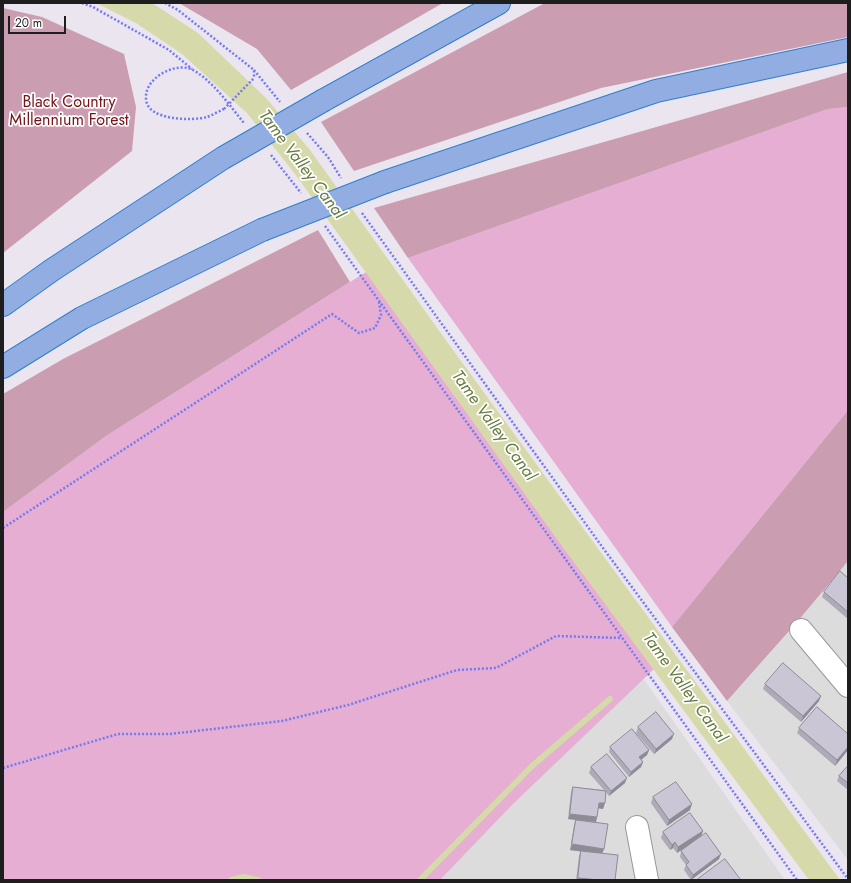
<!DOCTYPE html>
<style>
body{margin:0}
#map{position:relative;width:851px;height:883px;overflow:hidden;background:#eae5ef;font-family:Jost,sans-serif}
canvas{display:block}
.frame{position:absolute;inset:0;border:4px solid #1e1e1e;pointer-events:none}
.scale{position:absolute;left:8px;top:16px;width:58px;height:18px;box-sizing:border-box;border:2px solid #1e1e1e;border-top:0;padding-left:5px;font-size:12px;line-height:14px;white-space:nowrap;color:#1e1e1e;-webkit-text-stroke:3px #fff;paint-order:stroke}
</style>
<div id="map">
<canvas width="851" height="883"></canvas>
<div class="frame"></div>
<div class="scale">20 m</div>
</div>
<script>
const g = document.querySelector('canvas').getContext('2d');
g.lineJoin = 'round';
function fillPath(path, color) { g.fillStyle = color; g.fill(path, 'evenodd'); }
function stroke(path, color, width, dash) { g.strokeStyle = color; g.lineWidth = width; g.lineCap = dash ? 'butt' : 'round'; g.setLineDash(dash || []); g.stroke(path); }
function write(font, color, halo, rows, align = 'center') {
  g.font = font + ' Jost,sans-serif'; g.lineWidth = 3.5; g.setLineDash([]); g.textBaseline = 'middle'; g.strokeStyle = halo; g.fillStyle = color; for (const [text, x, y, turn = 0] of rows) {
    g.save(); g.translate(x, y); g.rotate((+turn || 0) * Math.PI / 180); g.textAlign = isNaN(turn) ? turn : align; if (halo) g.strokeText(text, 0, 0); g.fillText(text, 0, 0); g.restore();
  }
}
const residential = new Path2D(`
 M848 560V860L727 701 797 622Z
 M643 678 785 880H440L513 804Z`);
const grass = new Path2D(`
 M848 107V410L672 627 408 258 828 109Z
 M366 272 563 547 654 669 513 804 440 880H3V512L106 436Z`);
const forest = new Path2D(`
 M179 3H443L291 90 257 49Z
 M545 3H848V37L601 88 354 171 321 122Z
 M3 8 42 17 124 54 136 107 132 151 3 253Z
 M848 72V107L828 109 408 258 374 208Z
 M318 230 350 282 106 436 3 512V394L63 359Z
 M848 410V561L797 622 727 701 672 627Z`);
const water = new Path2D(`
 M96 3H152L198 33 266 98 310 150 450 346 840 880H809L563 547 295 174 247 113 182 54 136 23Z`);
const stream = new Path2D(`
 M231 880 244 877 258 880
 M420 880 532 766 610 699`);
const path = new Path2D(`
 M82 3 93 7 169 50 192 69
 M165 3 178 10 254 70V78
 M254 70 280 102
 M224 109C219 111 213 115 207 117 193 121 147 121 146 99 144 78 176 61 193 70 214 82 229 105 244 123
 M307 133 328 157 341 178
 M271 155 301 193
 M362 213 603 548 848 879
 M325 226 797 880
 M3 528 332 314 359 333 375 328 381 315 379 302
 M3 768 118 734H170L282 721 348 705 457 670 496 668 556 636 622 638`);
const street = new Path2D(`
 M801 630 848 686
 M637 827 647 880`);
const highway = new Path2D(`
 M324 100 499 3
 M385 182 656 91 848 50
 M3 305 52 270 223 158
 M3 367 82 318 262 230`);
const pathBridge = new Path2D(`
 M224 109 254 78`);
const highwayBridge = new Path2D(`
 M223 158 324 100
 M262 230 385 182`);
const wall = new Path2D(`
 M848 578V619L822 597 824 592Z
 M765 684 819 701 801 722 763 689Z
 M638 727 672 739 654 754 636 733Z
 M799 728 848 734V750L835 766 797 733Z
 M610 747 649 750 647 755 641 760 643 762 641 767 629 777 609 752Z
 M848 766V790L837 781 839 776Z
 M591 767 625 783 609 796 606 792 603 809 598 808 597 817 596 822 582 821 604 849 602 854 615 880H576L579 856 581 851 584 852 570 850 574 825 576 820 568 819 571 792 573 787 604 790 589 773Z
 M653 797 690 810 667 826 651 803Z
 M703 831 701 836 677 853 673 848 670 850 661 838 663 832Z
 M681 851 719 859 691 880 684 870 686 865 680 857Z`);
const shadedWall = new Path2D(`
 M821 696 819 701 801 722 803 716Z
 M674 734 672 739 654 754 656 749Z
 M848 747V750L835 766 837 760Z
 M649 750 647 755 637 763 639 757Z
 M643 762 641 767 629 777 631 772Z
 M627 778 625 783 609 796 611 791Z
 M599 803H605L603 809 597 808Z
 M692 804 690 810 667 826 669 820Z
 M570 814 597 817 596 822 568 819Z
 M703 831 701 836 677 853 678 847Z
 M675 842 673 848 670 850 672 845Z
 M572 844 604 849 602 854 570 850Z
 M721 854 719 859 691 880 693 875Z
 M578 878 599 880H577Z`);
const building = new Path2D(`
 M840 571 848 578V612L824 592Z
 M783 663 821 696 803 716 765 684Z
 M817 707 848 734V747L837 760 799 728Z
 M656 712 674 734 656 749 638 727Z
 M632 729 649 750 639 757 643 762 631 772 610 747Z
 M607 754 627 778 611 791 591 767Z
 M848 766V783L839 776Z
 M676 782 692 804 669 820 653 797Z
 M573 787 606 791 605 803H599L597 817 570 814Z
 M690 813 703 831 678 847 675 842 672 845 663 832Z
 M576 820 608 824 604 849 572 844Z
 M706 833 721 854 693 875 686 865 689 862 681 851Z
 M581 851 618 855 615 880H599L578 878Z
 M725 859 741 880H698V879Z`);
const parkNames = [
 ["Black Country",69,103],
 ["Millennium Forest",69,121]
];
const waterNames = [
 ["Tame Valley Canal",301,165,53],
 ["Tame Valley Canal",493,426,54],
 ["Tame Valley Canal",684,688,54]
];
fillPath(residential, '#dcdcdc');
fillPath(grass, '#e5aed2');
fillPath(forest, '#cb9db1');
fillPath(water, '#d6d9a9');
stroke(stream, '#d6d9a9', 6);
stroke(street, '#989898', 24);
stroke(highway, '#307ecf', 24);
stroke(path, '#747af1', 2.5, [2, 2]);
stroke(street, '#fff', 22);
stroke(highway, '#92ade1', 22);
stroke(highwayBridge, '#307ecf', 24, []);
stroke(pathBridge, '#747af1', 2.5, [2, 2]);
stroke(highwayBridge, '#92ade1', 22);
fillPath(wall, '#aeaab7');
fillPath(shadedWall, '#8d8b95');
fillPath(building, '#cac6d5');
stroke(building, '#8d8b95', 1);
write('16px', '#761319', '#fff', parkNames);
write('italic 17px', '#667b3e', '#fff', waterNames);
</script>
